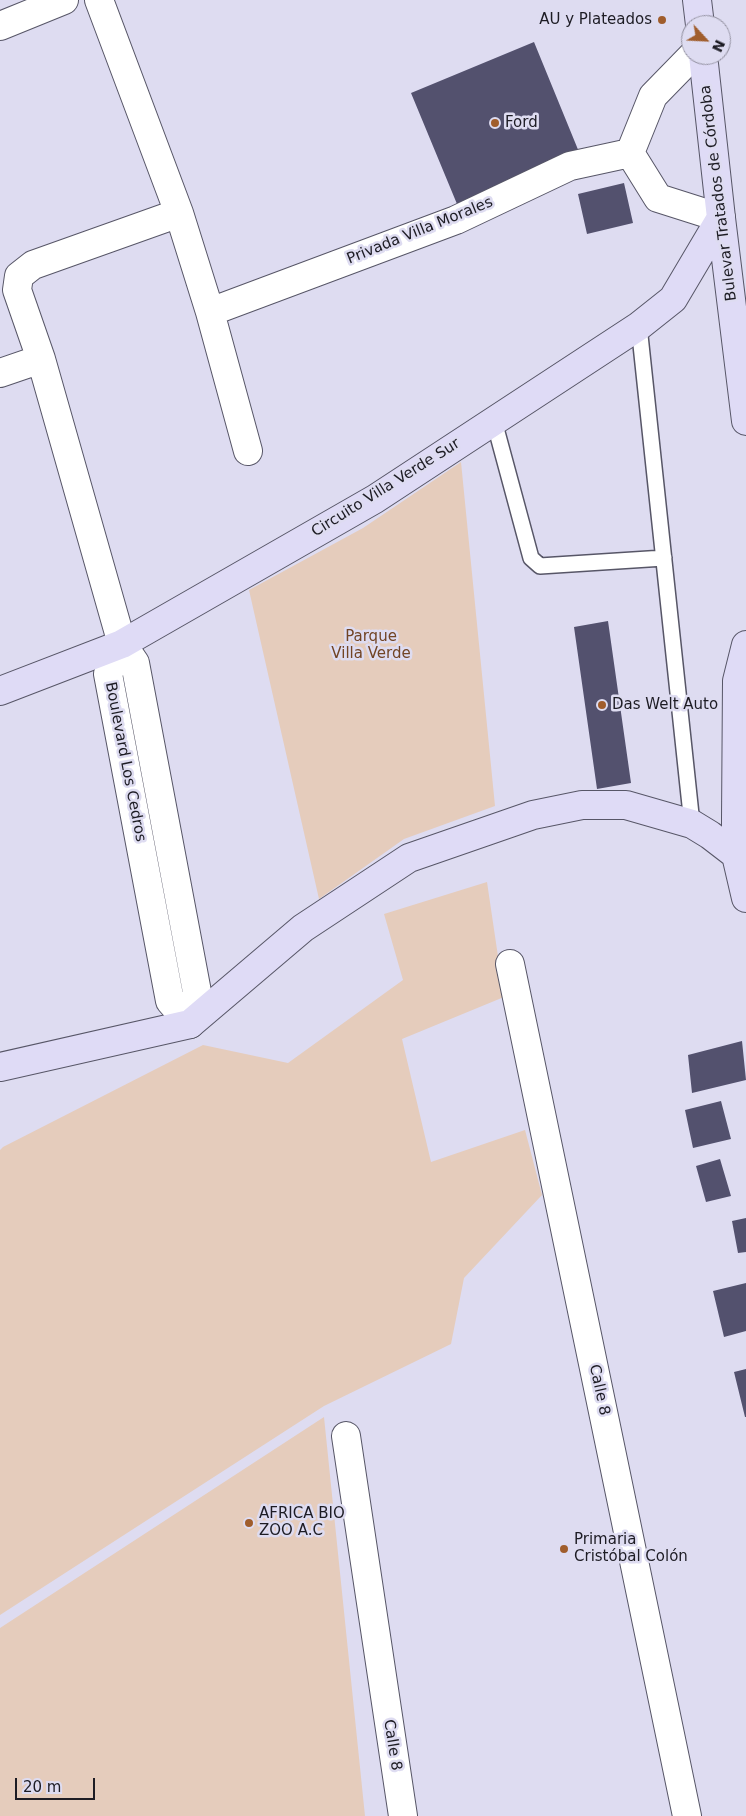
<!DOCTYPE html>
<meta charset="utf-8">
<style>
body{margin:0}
#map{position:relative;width:746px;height:1816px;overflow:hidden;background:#dedcf1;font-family:"DejaVu Sans",sans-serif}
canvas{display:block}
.north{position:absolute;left:681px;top:15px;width:50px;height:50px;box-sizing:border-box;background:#dedcf1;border:1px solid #918f9f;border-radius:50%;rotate:115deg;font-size:14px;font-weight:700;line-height:20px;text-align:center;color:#1d1c24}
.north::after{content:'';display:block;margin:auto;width:18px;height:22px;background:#a05d2c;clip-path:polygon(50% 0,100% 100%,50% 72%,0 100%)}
.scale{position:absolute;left:15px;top:1778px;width:80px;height:22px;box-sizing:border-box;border:2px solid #1d1c24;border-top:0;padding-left:6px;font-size:15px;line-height:18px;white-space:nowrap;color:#1d1c24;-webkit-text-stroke:4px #dedcf1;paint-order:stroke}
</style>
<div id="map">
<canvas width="746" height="1816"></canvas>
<div class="north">N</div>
<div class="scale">20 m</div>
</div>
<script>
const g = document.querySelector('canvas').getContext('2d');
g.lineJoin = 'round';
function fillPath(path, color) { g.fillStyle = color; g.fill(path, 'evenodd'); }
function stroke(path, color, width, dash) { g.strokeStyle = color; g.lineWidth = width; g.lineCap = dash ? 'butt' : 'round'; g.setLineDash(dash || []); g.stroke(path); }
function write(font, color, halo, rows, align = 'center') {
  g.font = font + ' "DejaVu Sans",sans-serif'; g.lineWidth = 5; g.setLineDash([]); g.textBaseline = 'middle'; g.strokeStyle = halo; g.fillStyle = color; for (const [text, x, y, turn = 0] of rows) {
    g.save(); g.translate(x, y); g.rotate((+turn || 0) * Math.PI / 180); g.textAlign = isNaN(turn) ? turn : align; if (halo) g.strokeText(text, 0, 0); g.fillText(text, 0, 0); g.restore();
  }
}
const green = new Path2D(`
 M461 462 495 806 404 839 319 899 249 590 363 528Z
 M487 882 504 997 402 1039 431 1162 525 1130 542 1195 464 1278 451 1344 324 1406 0 1615V1150L3 1147 203 1045 288 1063 403 980 384 914Z
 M324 1417 365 1816H0V1628Z`);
const building = new Path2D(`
 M534 42 579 152 457 204 411 93Z
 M624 183 633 223 587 234 578 194Z
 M608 621 631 783 597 789 574 627Z
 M742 1041 746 1080 692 1093 688 1055Z
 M721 1101 731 1139 693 1148 685 1110Z
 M720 1159 731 1196 706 1202 696 1166Z
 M746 1218V1252L738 1253 732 1221Z
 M746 1283V1331L724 1337 713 1291Z
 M746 1369V1417H745L734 1372Z`);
const lane = new Path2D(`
 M639 326 692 824
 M494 421 531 558 540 566 664 558`);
const street = new Path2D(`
 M99 0 179 213 210 312 248 451
 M0 26 64 0
 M693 55 653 96 630 153 658 198 721 218
 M210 312 456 220 570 166 630 153
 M0 373 41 359
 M122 644 135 663 197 992 190 1024 170 1001 108 674Z
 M122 644 41 359 17 290 19 276 33 265 179 213
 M510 964 687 1816
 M346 1436 403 1816`);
const secondary = new Path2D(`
 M697 0 700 25
 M703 55 721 218 746 421
 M746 645 737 681 736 818V855L746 898
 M0 691 122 644 375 499 494 421 639 326 673 299 721 218
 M0 1067 190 1024 303 928 409 858 533 815 582 805H626L692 824 710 835 736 855`);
const markers = [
 [662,20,5,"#a05d2c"],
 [495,123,5,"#a05d2c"],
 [602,705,5,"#a05d2c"],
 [249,1523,5,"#a05d2c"],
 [564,1549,5,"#a05d2c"]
];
const poiNames = [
 ["AU y Plateados",652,20,"right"],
 ["Ford",505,123],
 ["Das Welt Auto",612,705],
 ["AFRICA BIO",259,1514],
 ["ZOO A.C",259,1531],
 ["Primaria",574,1540],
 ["Cristóbal Colón",574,1557]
];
const streetNames = [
 ["Bulevar Tratados de Córdoba",719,193,-97],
 ["Privada Villa Morales",420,231,-22],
 ["Circuito Villa Verde Sur",386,488,-32],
 ["Boulevard Los Cedros",125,762,79],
 ["Calle 8",599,1390,78],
 ["Calle 8",392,1745,81]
];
const parkNames = [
 ["Parque",371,637],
 ["Villa Verde",371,654]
];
fillPath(green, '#e5ccbc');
fillPath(building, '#53516e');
stroke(lane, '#575667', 18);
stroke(street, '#575667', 30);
stroke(secondary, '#575667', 30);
stroke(lane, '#fff', 15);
stroke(street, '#fff', 28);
stroke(secondary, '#dfdbf6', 28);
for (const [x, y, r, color] of markers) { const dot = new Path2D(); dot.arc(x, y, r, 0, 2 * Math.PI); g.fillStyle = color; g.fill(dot); stroke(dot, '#dedcf1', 2); }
write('15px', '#1d1c24', '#dedcf1', poiNames, 'left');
write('15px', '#1d1c24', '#dedcf1', streetNames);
write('15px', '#724424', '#dedcf1', parkNames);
</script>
